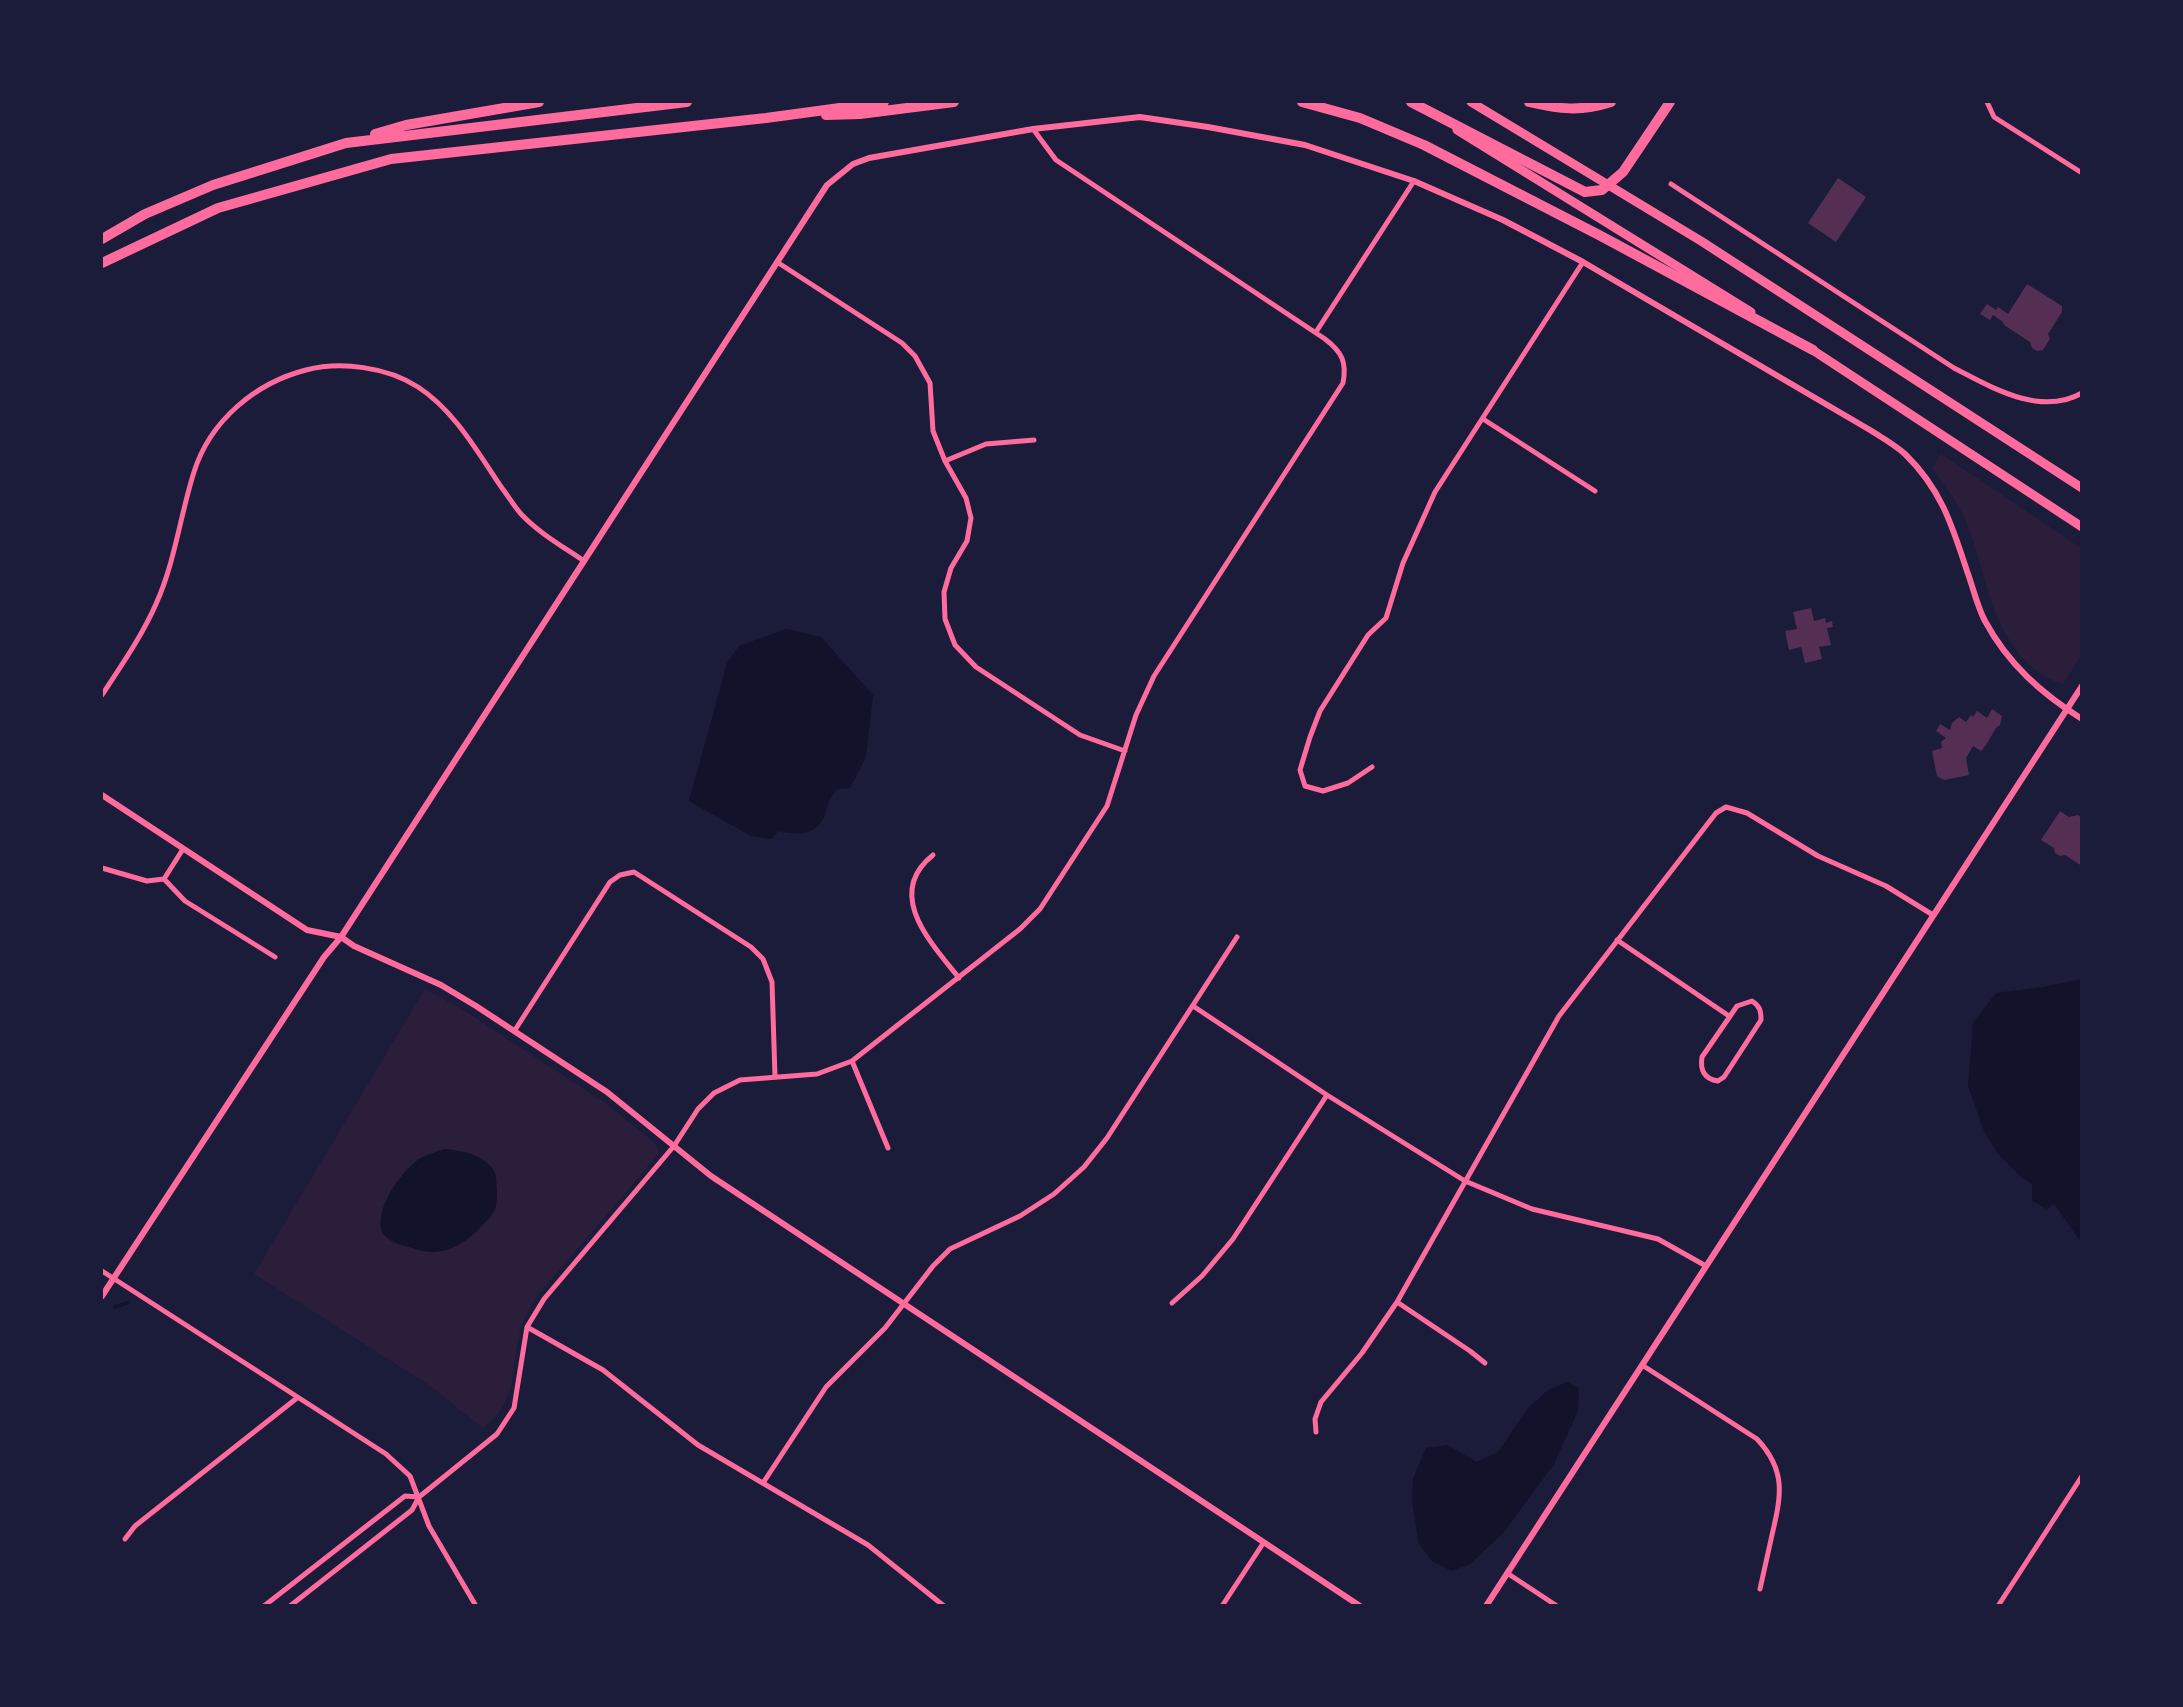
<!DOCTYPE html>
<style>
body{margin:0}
#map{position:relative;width:2183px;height:1707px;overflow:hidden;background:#1b1b3a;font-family:Signika,sans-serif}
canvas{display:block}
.frame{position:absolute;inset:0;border:103px solid #1b1b3a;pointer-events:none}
</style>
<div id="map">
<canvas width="2183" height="1707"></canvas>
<div class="frame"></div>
</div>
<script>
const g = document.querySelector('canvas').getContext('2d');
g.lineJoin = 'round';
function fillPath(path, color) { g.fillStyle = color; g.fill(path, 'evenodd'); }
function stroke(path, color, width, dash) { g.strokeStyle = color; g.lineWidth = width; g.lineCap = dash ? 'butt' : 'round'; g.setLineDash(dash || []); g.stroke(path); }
const green = new Path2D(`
 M1941 454 2081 548V656L2063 684C2050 681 2041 674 2031 666 1989 628 1986 571 1966 521 1958 502 1943 484 1932 467Z
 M425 989 462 1009 608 1105 655 1143 659 1153C630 1187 601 1222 571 1256 558 1272 537 1293 528 1311 506 1353 526 1397 483 1428L429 1385 254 1274Z`);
const water = new Path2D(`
 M786 629 821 637 873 695 866 757 850 788 837 789C828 798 828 808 823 819 815 836 794 835 778 831L772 839 751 836 689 801 727 663 739 646Z
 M2081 979H2082L2081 1242 2054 1204 2047 1209 2032 1201V1184L2021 1177 1998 1154 1984 1131 1968 1086 1973 1023 1996 993 2043 987Z
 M444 1149C461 1150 487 1155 495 1173 497 1177 496 1184 497 1189 497 1196 497 1203 495 1210 492 1216 486 1222 481 1227 463 1246 441 1258 415 1249 406 1246 391 1243 385 1236 369 1216 401 1171 419 1159 426 1155 436 1152 444 1149Z
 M1567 1382 1579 1388 1578 1411 1554 1464 1503 1533 1470 1564 1452 1571 1433 1562 1419 1544 1412 1502 1413 1479 1426 1448 1448 1445 1476 1462 1498 1452 1528 1408 1548 1390Z`);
const stream = new Path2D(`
 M115 1307 127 1303`);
const building = new Path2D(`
 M1838 178 1866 197 1836 242 1808 223Z
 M2027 284 2062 306V312L2048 334 2050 339 2043 350 2037 351 2032 348 2030 342 2004 325 2003 322 1993 315 1990 320 1980 314 1987 304 1996 310 1998 307 2008 314Z
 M1811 608 1814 621 1825 618 1826 623 1832 621 1833 627 1827 628 1831 645 1819 647 1822 659 1805 663 1801 647 1789 650 1785 631 1797 629 1793 612Z
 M1992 709 2002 716 2000 725 1996 728 1986 745 1981 751 1973 746 1966 758 1969 775 1944 780 1937 776 1932 751 1942 748 1941 742 1946 738 1936 731 1940 724 1950 730 1952 723 1959 717 1966 722 1971 715 1973 717 1977 711 1987 718Z
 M2060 811 2069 817 2078 815 2082 818V866L2065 855 2060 856 2055 853 2054 848 2041 840Z`);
const minor = new Path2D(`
 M1987 102 1994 117 2082 173
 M1671 184 1954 368C1991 387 2040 417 2082 393
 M777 262 902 343 915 356 930 383 933 431 945 461 966 498 971 518 967 541 951 568 944 592 945 619 955 645 976 667 1080 735 1125 751
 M1316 332 1414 181
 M1483 419 1595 491
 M945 461 986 444 1034 440
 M102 695C121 666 142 636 156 604 175 562 180 516 194 472 210 421 255 383 306 370 341 361 387 367 418 387 455 411 478 453 502 488 508 496 514 506 521 514 539 533 562 546 584 561
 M1372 767 1348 783 1323 791 1305 786 1300 770 1310 737 1320 711 1368 635 1386 618 1403 563 1435 492 1583 262
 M933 855C884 894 931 943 959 978
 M102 868 147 881 164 879 185 901 275 957
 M164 879 183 849
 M1617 940 1729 1016
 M1752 1001C1760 1006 1761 1011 1761 1020L1724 1077 1718 1081C1704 1079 1700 1070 1702 1057L1737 1006Z
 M1193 1006 1327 1095 1465 1181 1532 1209 1658 1239 1706 1266
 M515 1030 610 882 620 875 634 872 751 947 763 959 772 982 775 1077
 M852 1061 888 1148
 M102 1271 386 1454 410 1476 429 1526 476 1606
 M1397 1302 1470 1351 1485 1363
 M1172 1303 1202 1276 1233 1239 1327 1095
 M527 1327 603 1370 698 1445 868 1545 944 1606
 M1642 1365 1757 1439C1787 1471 1781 1496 1772 1535 1768 1553 1764 1571 1760 1589
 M1316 1432 1315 1419 1321 1402 1362 1353 1397 1302 1559 1016 1716 813 1726 807 1747 813 1818 856 1886 886 1933 915
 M763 1483 826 1387 885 1328 933 1266 950 1249 1020 1216 1054 1194 1084 1167 1107 1138 1237 937
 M125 1539 135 1526 297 1398
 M1507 1573 1557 1606
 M264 1606 405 1496 419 1497
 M290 1606 412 1510 419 1497 497 1434 514 1408 527 1327 544 1299 674 1146 698 1109 714 1093 740 1080 817 1074 852 1061 1020 929 1040 909 1107 806 1136 715 1154 676 1343 383C1347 362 1342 352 1325 339L1056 160 1033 129
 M1222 1606 1264 1542
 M1998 1606 2082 1476`);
const tertiary = new Path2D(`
 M102 795 307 930 341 937 354 946 441 985 476 1006 607 1092 711 1176 1360 1606
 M102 1296 324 957 341 937 827 185 853 164 869 158 1033 129 1140 117 1208 127 1305 145 1414 181 1503 220 1583 262 1870 430C1881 437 1895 445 1905 454 1941 489 1952 525 1967 571 1973 587 1977 606 1985 621 2008 664 2042 694 2082 719
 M1486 1606 2082 686`);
const trunk = new Path2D(`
 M1471 102 1701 241 2082 488
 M1457 130 1751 312
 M1808 347 2082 527`);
const motorway = new Path2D(`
 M1302 102 1360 118 1424 145 1599 235 1813 350
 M1411 102 1585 192 1602 190 1623 172 1670 102
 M1529 102C1559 109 1580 112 1611 102
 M826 115 860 114 954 102
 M375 134 406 125 539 102
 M102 239 145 214 213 185 346 143 687 102
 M102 263 218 208 391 159 766 118 884 102`);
fillPath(green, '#2a1e3b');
fillPath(water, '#12122b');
stroke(stream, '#12122b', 3.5);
fillPath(building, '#542f53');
stroke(minor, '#ff6b9d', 5);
stroke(tertiary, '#ff6b9d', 6);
stroke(trunk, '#ff6b9d', 9);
stroke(motorway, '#ff6b9d', 10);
</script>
